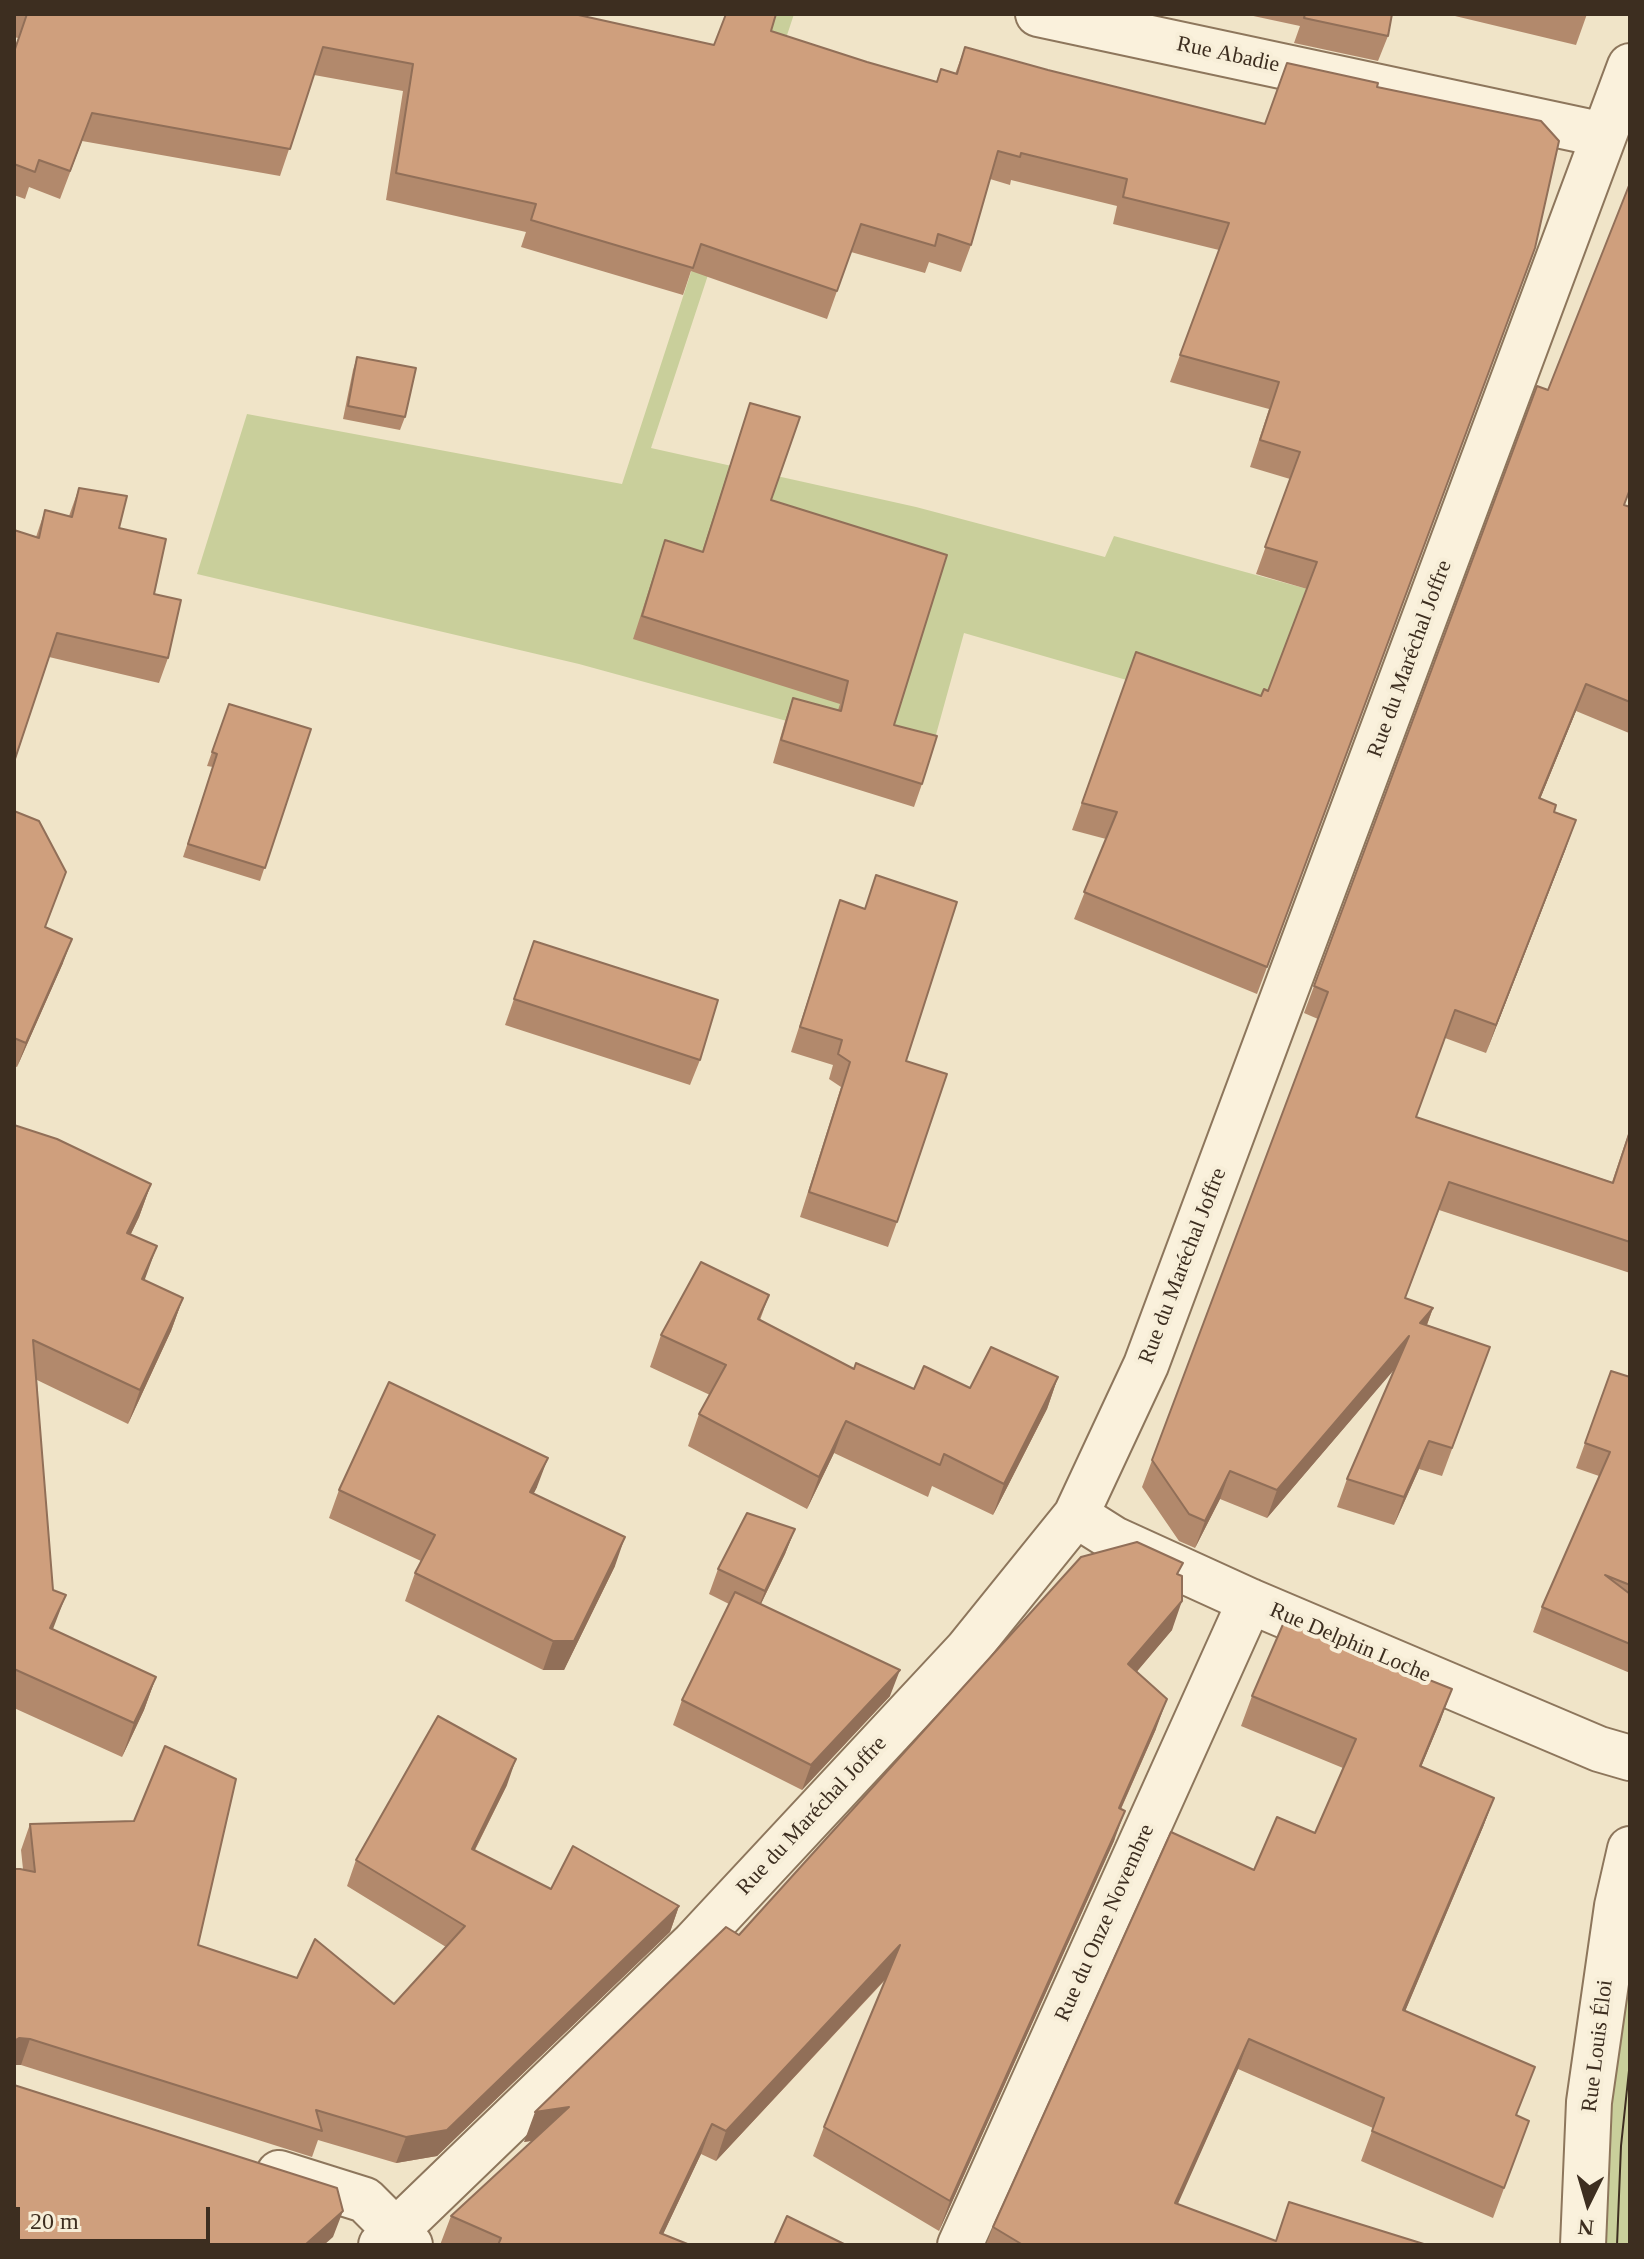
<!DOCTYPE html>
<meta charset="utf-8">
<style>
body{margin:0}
#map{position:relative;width:1644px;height:2259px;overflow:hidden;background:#f0e4c8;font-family:"Times New Roman",serif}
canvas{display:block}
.frame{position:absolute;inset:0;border:16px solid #3d2e20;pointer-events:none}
.north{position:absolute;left:1548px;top:2163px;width:80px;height:80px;-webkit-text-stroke:6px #f7eed8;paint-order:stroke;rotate:185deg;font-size:22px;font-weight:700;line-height:32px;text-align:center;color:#3d2e20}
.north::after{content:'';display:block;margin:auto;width:28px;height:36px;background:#3d2e20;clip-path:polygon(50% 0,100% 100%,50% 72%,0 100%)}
.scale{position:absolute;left:16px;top:2207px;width:194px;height:36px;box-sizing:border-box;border:4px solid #3d2e20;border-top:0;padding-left:10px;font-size:24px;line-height:28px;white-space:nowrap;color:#3d2e20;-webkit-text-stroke:6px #f7eed8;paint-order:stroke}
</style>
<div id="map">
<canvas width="1644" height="2259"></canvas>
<div class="frame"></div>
<div class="north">N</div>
<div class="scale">20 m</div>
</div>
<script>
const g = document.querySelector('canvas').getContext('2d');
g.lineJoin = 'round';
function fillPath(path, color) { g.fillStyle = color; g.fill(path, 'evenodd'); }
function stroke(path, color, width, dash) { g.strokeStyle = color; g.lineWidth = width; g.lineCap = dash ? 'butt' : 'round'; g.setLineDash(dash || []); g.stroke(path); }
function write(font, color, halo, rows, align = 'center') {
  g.font = font + ' "Times New Roman",serif'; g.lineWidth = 8; g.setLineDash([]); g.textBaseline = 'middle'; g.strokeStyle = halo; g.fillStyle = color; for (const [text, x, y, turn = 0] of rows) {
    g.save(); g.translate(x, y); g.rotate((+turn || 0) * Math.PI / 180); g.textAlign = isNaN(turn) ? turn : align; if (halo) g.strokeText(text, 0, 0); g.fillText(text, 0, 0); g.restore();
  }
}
const green = new Path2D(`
 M775 14H794L651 448 916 507 1105 557 1114 536 1391 612 1258 718 964 633 929 760 579 664 197 574 247 414 622 484Z
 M1626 1982 1630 1983V2245H1600L1605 2136Z`);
const minor = new Path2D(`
 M1038 14 1604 135
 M1076 1515 1114 1539 1250 1601 1599 1749 1630 1758
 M279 2173 365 2200 410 2245
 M381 2245 694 1943 967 1650 1076 1515 1146 1365 1630 66
 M960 2245 1250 1601
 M1583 2245 1589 2102 1617 1906 1630 1849`);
const tram = new Path2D(`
 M1617 2245 1621 2146 1630 2061`);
const wall = new Path2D(`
 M14 14H574L714 45 771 31 867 62 936 82 941 69 955 74 965 47 1048 70 1265 124 1377 87 1535 248 1257 994 1074 919 1106 839 1072 830 1136 652 1261 696 1268 691 1307 589 1256 574 1290 479 1250 467 1269 409 1170 382 1219 250 1113 224 1117 206 1011 180 1010 185 990 179 971 245 961 272 929 262 925 273 851 252 827 319 691 271 683 295 521 247 526 232 386 200 403 91 314 75 280 176 82 141 60 199 29 187 25 199 14 195V51L18 38 14 37Z
 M1244 14H1392L1388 36 1378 61 1294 43 1300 26Z
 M1456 14H1587L1576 45 1455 16Z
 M1630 183V491L1624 505 1630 507V731L1629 733 1576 711 1540 799 1554 812 1566 848 1486 1053 1445 1038 1416 1117 1612 1182 1630 1129V1273L1439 1210 1405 1299 1433 1308 1427 1325 1490 1347 1442 1476 1419 1469 1394 1525 1337 1507 1347 1479 1395 1368 1267 1518 1220 1499 1195 1548 1179 1541 1142 1487 1318 1019 1304 1013 1537 386 1548 390Z
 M357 357 405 417 400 430 343 419 353 370Z
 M750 403 771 500 894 725 922 784 914 807 773 763 785 721 793 698 838 710 840 704 633 639 665 540 702 552Z
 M79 488 119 528 154 594 168 658 159 683 49 657 36 537 45 510 69 516Z
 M229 704 311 729 260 881 183 857 213 767 207 766Z
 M14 811 45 927 63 963 17 1067 14 1066Z
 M840 900 906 1061 897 1222 888 1247 800 1217 841 1087 829 1079 833 1065 791 1052Z
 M534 941 700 1060 690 1085 505 1025Z
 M14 1125 151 1184 139 1217 131 1234 144 1280 183 1298 171 1331 128 1424 37 1380 53 1630 156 1677 144 1710 122 1757 14 1708Z
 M769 1295 760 1320 854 1369 914 1389 970 1388 1058 1377 1047 1409 993 1515 932 1486 928 1497 834 1453 807 1509 688 1446 699 1414 710 1395 650 1367 661 1335Z
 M1611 1371 1630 1377V1673L1533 1632 1542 1607 1599 1476 1576 1468Z
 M537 1487 533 1494 615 1566 564 1670H543L405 1601 415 1573 421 1561 329 1518 339 1490Z
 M795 1529 785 1554 761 1604 890 1696 802 1790 673 1725 682 1700 729 1604 709 1594 718 1569Z
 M1178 1574 1172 1630 1137 1671 1156 1729 1121 1809 1114 1841 939 2231 813 2156 824 2127 887 1978 716 2161 701 2154 663 2234 690 2245H440L451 2216 532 2141 524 2142 739 1935Z
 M1252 1696 1441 1719 1421 1767 1494 1798 1483 1827 1405 2011 1517 2115 1529 2121 1493 2218 1361 2161 1373 2128 1238 2069 1177 2204 1276 2241 1289 2202 1427 2245H986L993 2227 1254 1870 1315 1833 1343 1768 1241 1726Z
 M507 1785 475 1850 551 1889 679 1906 670 1932 437 2156 396 2163 318 2140 312 2157 21 2065 23 1869 21 1850 30 1824 198 1945 297 1978 394 2004 446 1947 347 1886 356 1860Z`);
const shadedWall = new Path2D(`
 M1586 684 1576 711 1529 826 1539 798Z
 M1576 820 1566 848 1486 1053 1496 1025Z
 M72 939 63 963 17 1067 26 1043Z
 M151 1184 139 1217 115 1266 127 1233Z
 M157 1246 145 1279 130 1313 142 1279Z
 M183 1298 171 1331 128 1424 140 1390Z
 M1433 1308 1423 1335 1420 1323Z
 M1409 1336 1399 1364 1267 1518 1277 1490Z
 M1058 1377 1047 1409 993 1515 1004 1484Z
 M846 1421 834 1453 807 1509 819 1477Z
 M1429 1441 1419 1469 1394 1525 1404 1497Z
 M548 1458 537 1487 520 1521 530 1492Z
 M1230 1471 1220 1499 1195 1548 1205 1521Z
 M795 1529 785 1554 755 1616 765 1591Z
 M625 1537 615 1566 564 1670H543L553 1641Z
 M66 1595 53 1629 38 1662 50 1628Z
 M1182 1601 1172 1630 1118 1694 1128 1664Z
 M900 1670 890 1696 802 1790 811 1765Z
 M156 1677 144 1710 122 1757 134 1723Z
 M1452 1689 1441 1719 1409 1796 1420 1766Z
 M1167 1699 1156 1729 1108 1838 1119 1808Z
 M516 1759 507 1785 462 1875 472 1849Z
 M1494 1798 1483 1827 1393 2040 1403 2010Z
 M1125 1811 1114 1841 939 2231 950 2201Z
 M679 1906 670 1932 437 2156 396 2163 406 2137Z
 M900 1945 890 1974 716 2161 726 2131Z
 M19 2038 30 2039 21 2065H14V2041Z
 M1249 2039 1238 2069 1165 2233 1175 2203Z
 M569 2107 558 2136 524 2142 535 2112Z
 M712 2124 701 2154 658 2245 660 2233Z
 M343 2211 333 2237 324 2245H305Z`);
const building = new Path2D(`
 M27 14H574L714 45 726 14H776L771 31 867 62 937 82 941 69 957 74 965 47 1048 70 1265 124 1287 63 1378 83 1377 87 1541 121 1559 141 1535 248 1267 967 1084 892 1117 812 1082 803 1136 652 1261 696 1264 689 1268 691 1317 562 1265 547 1300 452 1260 440 1279 382 1180 355 1229 223 1123 197 1127 179 1021 153 1020 157 998 151 971 245 938 234 935 246 861 224 837 291 701 244 693 268 531 220 536 204 396 173 413 64 323 47 290 149 92 113 70 171 39 160 35 172 14 164V52Z
 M1305 14H1392L1388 36 1304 18Z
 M1630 183V489L1624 505 1630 507V702L1586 684 1539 798 1556 805 1554 812 1576 820 1496 1025 1455 1010 1416 1117 1613 1183 1630 1131V1242L1449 1182 1405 1298 1433 1308 1420 1323 1490 1347 1452 1448 1429 1441 1404 1497 1347 1479 1409 1336 1277 1490 1230 1471 1205 1521 1189 1514 1152 1460 1328 992 1314 986 1537 386 1548 390Z
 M357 357 416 368 405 417 348 406Z
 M750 403 800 417 771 500 947 555 894 725 937 736 922 784 781 740 793 698 841 711 848 681 642 616 665 540 703 552Z
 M79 488 127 496 119 528 166 539 154 594 181 600 168 658 57 633 14 762V530L39 538 45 510 72 517Z
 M229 704 311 729 265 868 188 844 217 754 212 752Z
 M14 811 39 821 66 872 45 927 72 939 26 1043 14 1038Z
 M876 875 957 902 906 1061 947 1074 897 1222 809 1192 850 1062 838 1054 842 1040 800 1027 840 900 865 909Z
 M534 941 718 1000 700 1060 514 999Z
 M14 1125 57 1139 151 1184 127 1233 157 1246 142 1279 183 1298 140 1390 33 1340 53 1590 66 1595 50 1628 156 1677 134 1723 14 1669Z
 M701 1262 769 1295 758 1319 854 1369 856 1363 914 1389 924 1366 970 1388 991 1347 1058 1377 1004 1484 944 1454 940 1465 846 1421 819 1477 699 1414 726 1365 661 1335Z
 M1611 1371 1630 1377V1585L1605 1575 1630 1594V1644L1542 1607 1610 1452 1585 1443Z
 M389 1382 548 1458 530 1492 625 1537 574 1641H553L415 1573 435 1535 339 1490Z
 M747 1513 795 1529 765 1591 718 1569Z
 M1137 1542 1183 1563 1177 1574 1182 1576V1601L1128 1664 1167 1699 1119 1808 1125 1811 950 2201 824 2127 900 1945 726 2131 712 2124 660 2233 690 2245H498L501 2238 451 2216 569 2107 535 2112 726 1927 739 1935 1081 1557Z
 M735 1592 900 1670 811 1765 682 1700Z
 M1284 1622 1452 1689 1420 1766 1494 1798 1403 2010 1535 2067 1516 2115 1529 2121 1504 2188 1372 2131 1384 2098 1249 2039 1175 2203 1276 2241 1289 2202 1427 2245H1023L993 2227 1171 1832 1254 1870 1277 1817 1315 1833 1356 1739 1252 1696Z
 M438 1716 516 1759 472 1849 551 1889 573 1846 679 1906 447 2130 406 2137 316 2110 322 2131 30 2039 19 2038 14 2041V1869H20L35 1872 30 1824 134 1821 165 1746 236 1779 198 1945 297 1978 315 1939 394 2004 465 1926 356 1860Z
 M14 2085 337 2188 343 2211 305 2245H14Z
 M787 2216 846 2245H774Z`);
const streetNames = [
 ["Rue Abadie",1228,55,12],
 ["Rue du Maréchal Joffre",1410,659,-70],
 ["Rue du Maréchal Joffre",1183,1266,-69],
 ["Rue Delphin Loche",1350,1643,23],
 ["Rue du Maréchal Joffre",812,1816,-47],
 ["Rue du Onze Novembre",1105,1923,-66],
 ["Rue Louis Éloi",1598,2046,-83]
];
fillPath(green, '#c9cf9b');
stroke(minor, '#8d765c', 48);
stroke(minor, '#faf1dc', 44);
stroke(tram, '#3d2e20', 2);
fillPath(wall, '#b2896c');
fillPath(shadedWall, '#916f58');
fillPath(building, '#cf9f7d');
stroke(building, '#916f58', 2);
write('22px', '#3d2e20', '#f7eed8', streetNames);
</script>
